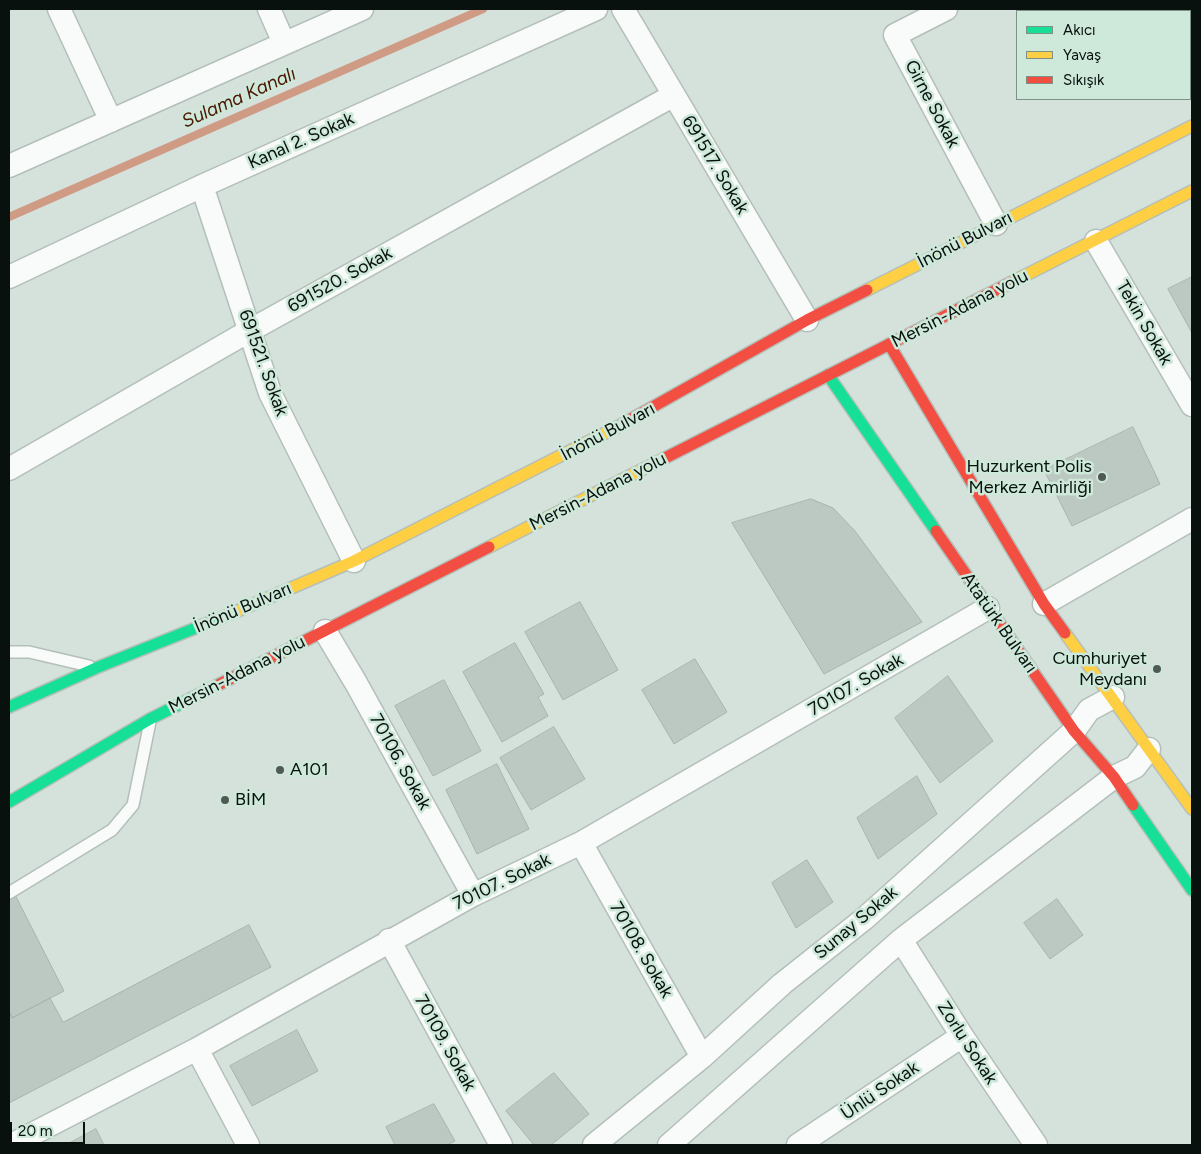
<!DOCTYPE html>
<meta charset="utf-8">
<style>
body{margin:0}
#map{position:relative;width:1201px;height:1154px;overflow:hidden;background:#d4e2db;font-family:Figtree,sans-serif}
canvas{display:block}
.frame{position:absolute;inset:0;border:10px solid #08110d;pointer-events:none}
.legend{position:absolute;left:1016px;top:10px;width:175px;height:90px;box-sizing:border-box;background:#cee8da;border:1px solid #7f9288;margin:0;padding:6px 9px;list-style:none;font-size:15px;color:#08110d}
.legend li{display:flex;align-items:center;gap:10px;height:25px}
.legend b{width:25px;border:1px solid #7f9288}
.scale{position:absolute;left:10px;top:1122px;width:75px;height:22px;box-sizing:border-box;border:2px solid #08110d;border-top:0;padding-left:6px;font-size:15px;line-height:18px;white-space:nowrap;color:#08110d;-webkit-text-stroke:4px #cee8da;paint-order:stroke}
</style>
<div id="map">
<canvas width="1201" height="1154"></canvas>
<div class="frame"></div>
<ul class="legend">
<li><b style="height:6px;background:#16e098"></b>Akıcı</li>
<li><b style="height:6px;background:#ffcf43"></b>Yavaş</li>
<li><b style="height:6px;background:#f24e42"></b>Sıkışık</li>
</ul>
<div class="scale">20 m</div>
</div>
<script>
const g = document.querySelector('canvas').getContext('2d');
g.lineJoin = 'round';
function stroke(path, color, width, dash) { g.strokeStyle = color; g.lineWidth = width; g.lineCap = dash ? 'butt' : 'round'; g.setLineDash(dash || []); g.stroke(path); }
function fillPath(path, color) { g.fillStyle = color; g.fill(path, 'evenodd'); }
function write(font, color, halo, rows, align = 'center') {
  g.font = font + ' Figtree,sans-serif'; g.lineWidth = 5; g.setLineDash([]); g.textBaseline = 'middle'; g.strokeStyle = halo; g.fillStyle = color; for (const [text, x, y, turn = 0] of rows) {
    g.save(); g.translate(x, y); g.rotate((+turn || 0) * Math.PI / 180); g.textAlign = isNaN(turn) ? turn : align; if (halo) g.strokeText(text, 0, 0); g.fillText(text, 0, 0); g.restore();
  }
}
const stream = new Path2D(`
 M9 217 483 9`);
const building = new Path2D(`
 M1192 277V333L1168 289Z
 M1133 427 1160 484 1072 526 1044 470Z
 M811 499 833 508 855 531 922 622 824 674 732 523Z
 M580 602 618 670 563 700 525 632Z
 M515 643 544 694 538 697 548 716 502 742 463 672Z
 M695 659 727 712 674 744 642 690Z
 M948 676 993 741 940 783 895 718Z
 M444 680 481 751 433 776 395 706Z
 M554 727 585 779 531 810 500 758Z
 M497 764 529 829 477 854 446 790Z
 M917 776 937 814 878 859 857 818Z
 M807 860 833 902 796 928 772 883Z
 M9 883 64 991 12 1018 9 1011Z
 M1057 899 1083 935 1050 959 1024 923Z
 M249 925 271 967 9 1103V1011L12 1018 50 998 63 1022Z
 M297 1030 318 1071 252 1106 230 1066Z
 M554 1073 589 1114 551 1145H534L506 1111Z
 M434 1104 455 1141 447 1145H395L386 1127Z
 M96 1129 104 1145H66Z`);
const lane = new Path2D(`
 M9 652H29L89 666
 M9 893 112 830 133 805 150 722`);
const street = new Path2D(`
 M59 9 111 121
 M269 9 284 43
 M623 9 807 320
 M946 9 895 35 996 224
 M9 166 362 9
 M202 186 270 393 354 561
 M1096 241 1192 405
 M9 277 202 186 596 9
 M9 469 249 331 674 95
 M1044 604 1192 519
 M325 631 356 683 473 895
 M581 843 702 1057
 M389 940 501 1145
 M901 940 962 1036 1036 1145
 M197 1049 248 1145
 M11 1145 197 1049 473 895 581 843 988 608
 M594 1145 702 1057 782 984 864 919 1074 731 1089 710 1113 697
 M669 1145 901 940 1114 777 1135 767 1149 749
 M798 1145 962 1036`);
const fast = new Path2D(`
 M828 375 936 531
 M9 707 96 668 233 613
 M9 802 150 719 220 684
 M1133 805 1192 890`);
const slow = new Path2D(`
 M1012 282 1192 191
 M867 290 1192 126
 M489 547 665 458
 M233 613 354 561 617 427
 M1065 633 1192 809`);
const jam = new Path2D(`
 M889 344 1044 604 1065 633
 M617 427 807 320 867 290
 M665 458 1012 282
 M936 531 1074 731 1114 777 1133 805
 M220 684 489 547`);
const markers = [
 [1102,477,5,"#4f5a55"],
 [1157,669,5,"#4f5a55"],
 [280,770,5,"#4f5a55"],
 [225,800,5,"#4f5a55"]
];
const streetNames = [
 ["Girne Sokak",932,104,62],
 ["Kanal 2. Sokak",301,141,-24],
 ["691517. Sokak",715,165,59],
 ["İnönü Bulvarı",965,240,-27],
 ["691520. Sokak",340,280,-29],
 ["Mersin-Adana yolu",960,309,-27],
 ["Tekin Sokak",1144,323,60],
 ["691521. Sokak",263,363,70],
 ["İnönü Bulvarı",608,432,-28],
 ["Mersin-Adana yolu",598,492,-27],
 ["İnönü Bulvarı",243,608,-23],
 ["Atatürk Bulvarı",999,623,55],
 ["Mersin-Adana yolu",237,675,-27],
 ["70107. Sokak",856,685,-30],
 ["70106. Sokak",400,762,61],
 ["70107. Sokak",502,882,-26],
 ["Sunay Sokak",856,923,-40],
 ["70108. Sokak",641,950,60],
 ["70109. Sokak",445,1043,61],
 ["Zorlu Sokak",967,1043,57],
 ["Ünlü Sokak",880,1091,-34]
];
const poiNames = [
 ["Huzurkent Polis",1092,467],
 ["Merkez Amirliği",1092,488],
 ["Cumhuriyet",1147,659],
 ["Meydanı",1147,680],
 ["A101",290,770,"left"],
 ["BİM",235,800,"left"]
];
const waterNames = [
 ["Sulama Kanalı",239,98,-24]
];
stroke(stream, '#cf9b85', 8);
fillPath(building, '#bcc8c2');
stroke(building, '#a8b3ad', 1);
stroke(lane, '#b4bfb9', 14);
stroke(street, '#b4bfb9', 25);
stroke(fast, '#b4bfb9', 14);
stroke(slow, '#b4bfb9', 14);
stroke(jam, '#b4bfb9', 14);
stroke(lane, '#f9fbfa', 11);
stroke(street, '#f9fbfa', 22);
stroke(fast, '#16e098', 11);
stroke(slow, '#ffcf43', 11);
stroke(jam, '#f24e42', 11);
for (const [x, y, r, color] of markers) { const dot = new Path2D(); dot.arc(x, y, r, 0, 2 * Math.PI); g.fillStyle = color; g.fill(dot); stroke(dot, '#cee8da', 2); }
write('18px', '#08110d', '#cee8da', streetNames);
write('18px', '#08110d', '#cee8da', poiNames, 'right');
write('italic 19px', '#4c1804', '#cee8da', waterNames);
</script>
